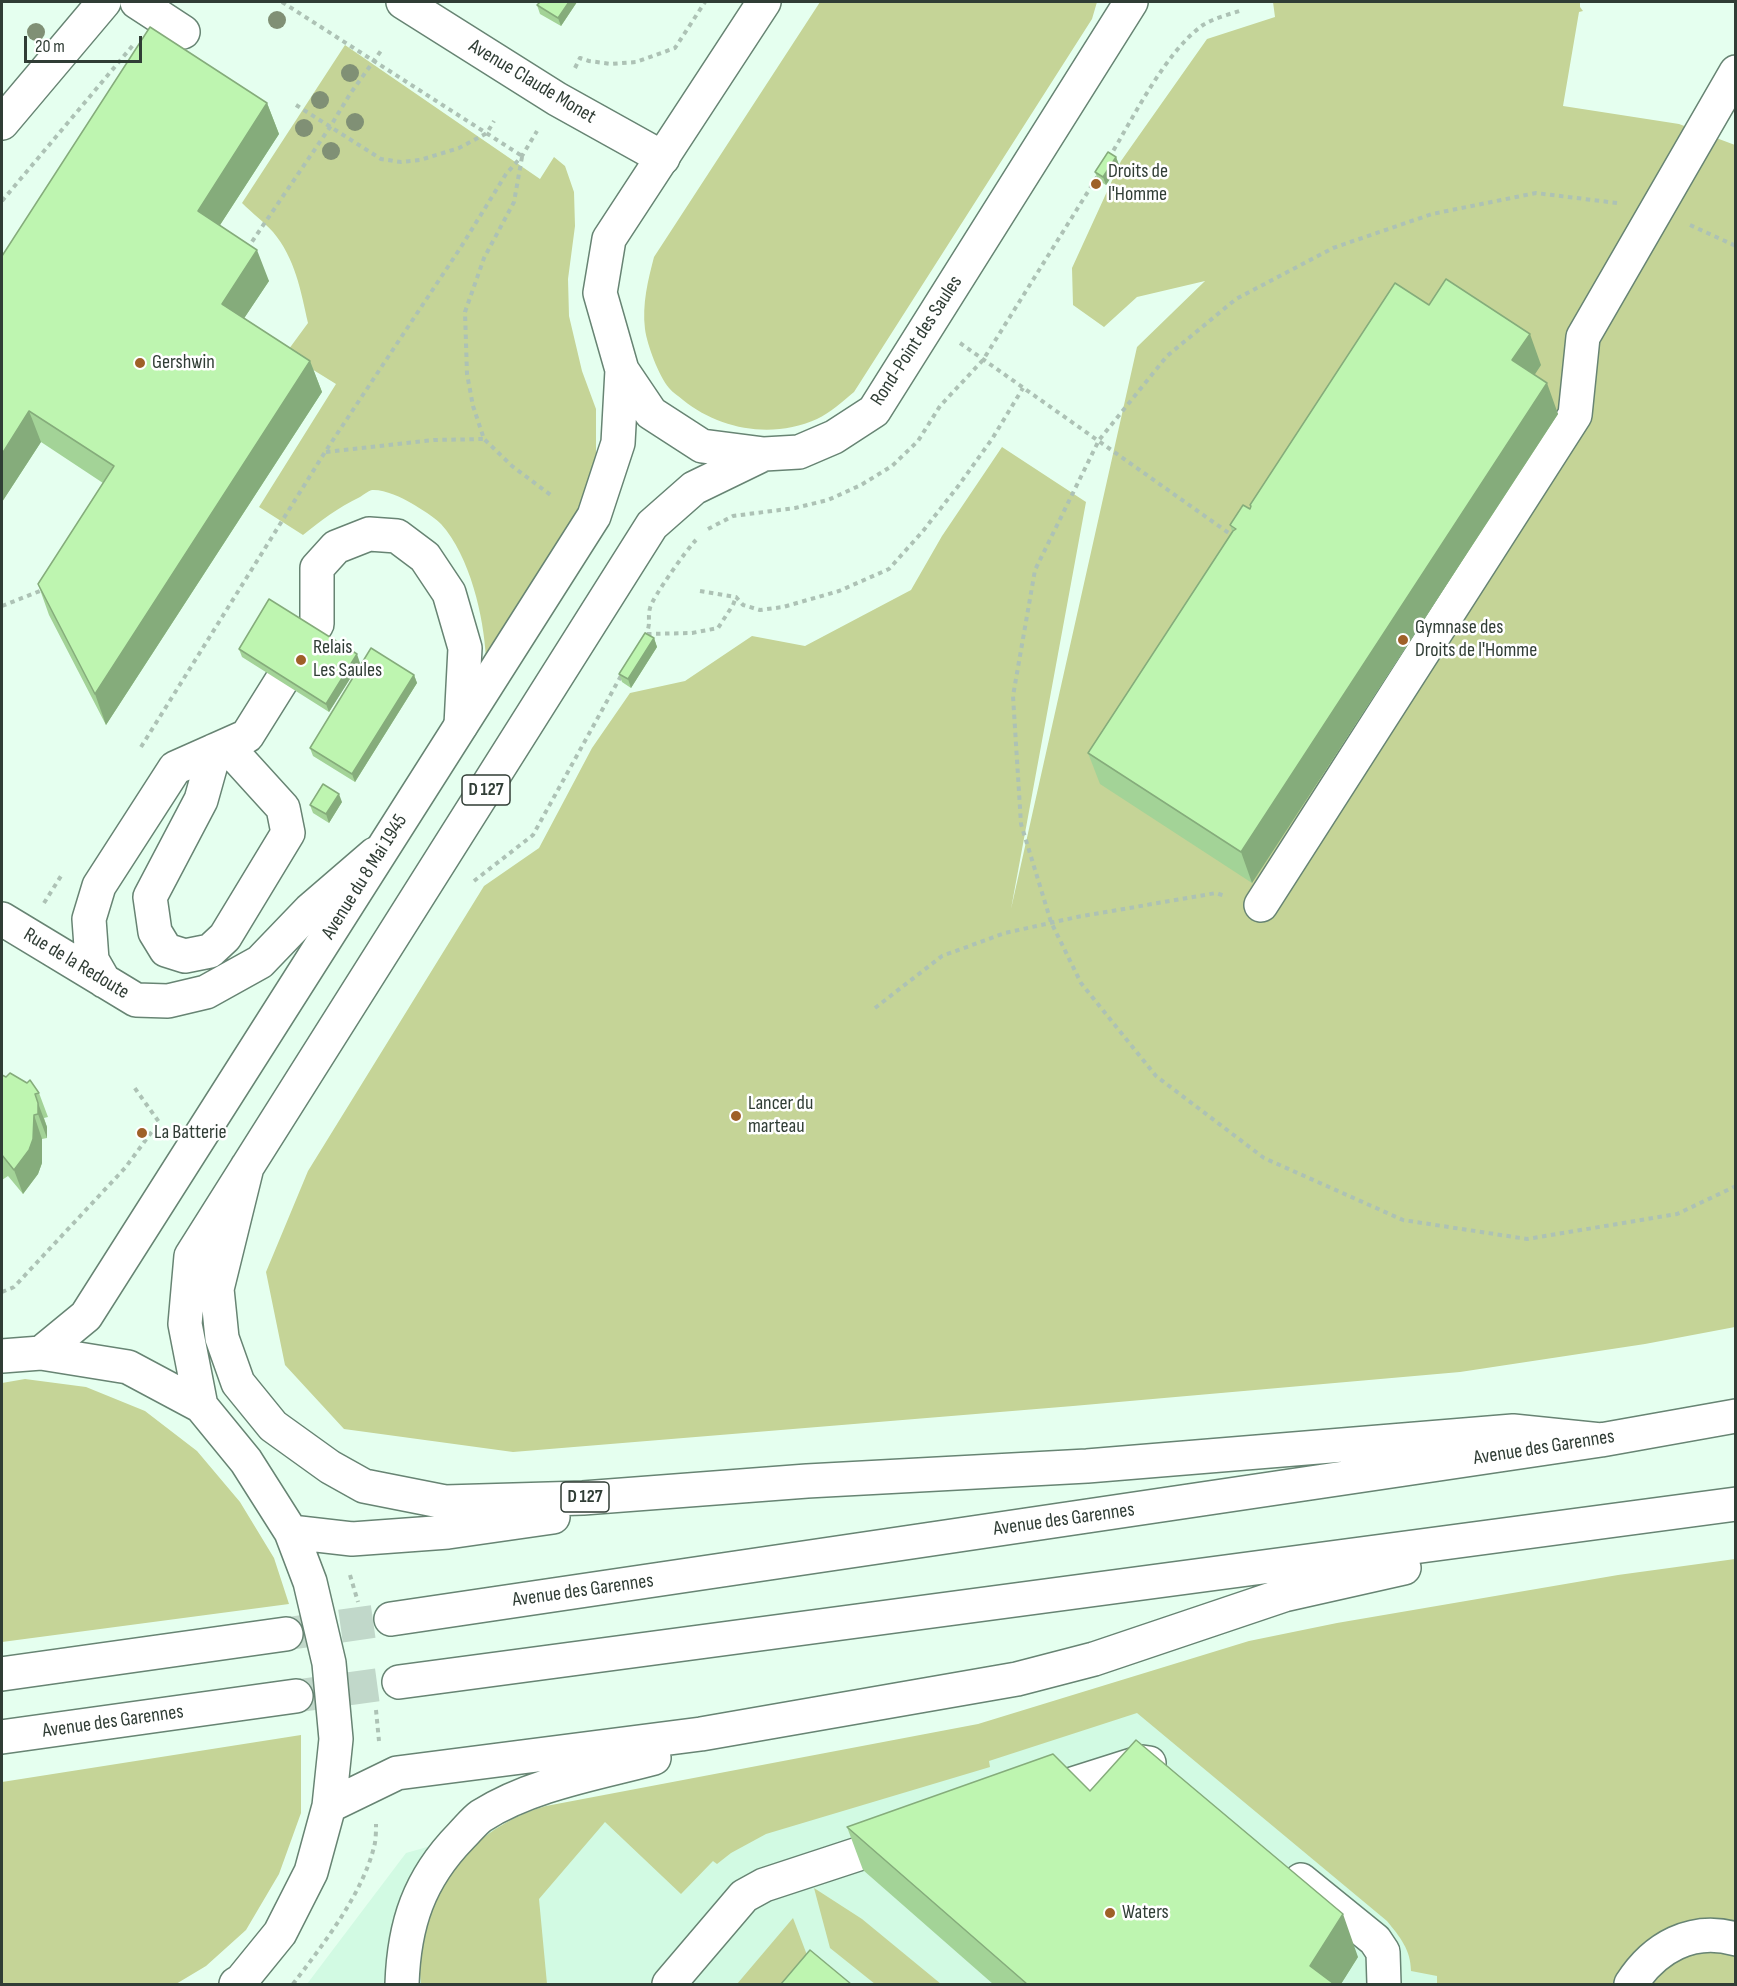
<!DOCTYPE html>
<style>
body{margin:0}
#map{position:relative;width:1737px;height:1986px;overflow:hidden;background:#e5ffef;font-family:"Sofia Sans Condensed",sans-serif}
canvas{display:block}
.frame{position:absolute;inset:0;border:3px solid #303d35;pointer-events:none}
.scale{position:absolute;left:24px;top:36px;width:118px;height:27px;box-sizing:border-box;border:3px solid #303d35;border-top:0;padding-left:8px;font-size:18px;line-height:21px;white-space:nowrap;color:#303d35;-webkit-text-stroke:4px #fff;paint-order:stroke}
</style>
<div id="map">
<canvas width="1737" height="1986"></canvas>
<div class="frame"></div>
<div class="scale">20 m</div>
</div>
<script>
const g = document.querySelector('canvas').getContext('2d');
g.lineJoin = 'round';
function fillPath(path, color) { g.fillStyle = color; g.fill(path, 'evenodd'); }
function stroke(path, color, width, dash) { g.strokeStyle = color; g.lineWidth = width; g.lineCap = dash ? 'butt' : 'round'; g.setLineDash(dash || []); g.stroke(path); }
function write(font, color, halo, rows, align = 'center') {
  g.font = font + ' "Sofia Sans Condensed",sans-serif'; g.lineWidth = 5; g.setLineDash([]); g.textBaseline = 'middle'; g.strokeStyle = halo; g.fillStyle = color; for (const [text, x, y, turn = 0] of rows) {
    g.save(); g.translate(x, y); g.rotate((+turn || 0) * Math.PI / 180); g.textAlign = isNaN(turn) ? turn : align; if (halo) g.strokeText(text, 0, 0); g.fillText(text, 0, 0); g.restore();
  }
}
const built = new Path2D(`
 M1183 1692 1470 1984H307L406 1853 512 1823Z`);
const green = new Path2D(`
 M820 2H1097L1092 19 854 392C843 401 830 413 817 419 773 439 720 430 683 400 679 396 673 393 669 388 659 376 647 345 645 329 642 304 648 280 654 257Z
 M1273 2H1580V7L1583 11 1579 12 1563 106 1679 124 1735 145V1327L1645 1344 1460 1372 1073 1406 513 1452 344 1429 285 1365 266 1272 308 1171 484 886 539 848 592 748 630 693 685 681 752 636 805 646 911 590 942 536 1002 447 1086 502 1011 909 1137 347 1205 281 1137 297 1104 327 1073 305 1072 268 1121 161 1207 39 1275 17Z
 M345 45 540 179 554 157 565 166 574 192 575 226 568 279 569 316 582 371 596 409V454L592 478 585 499 486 658C484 617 470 556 441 524 433 516 421 509 411 503 402 497 383 489 372 490 368 491 363 495 360 497 337 508 322 520 303 535L259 507 336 384 286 353 308 323C301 291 295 258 273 232 264 222 252 213 242 203Z
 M25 1379 86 1387 145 1411 197 1451 240 1502 274 1558 289 1604 2 1642V1383Z
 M1735 1559V1984H1437V1976L1411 1971C1411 1950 1400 1937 1387 1921L1137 1713 989 1761 990 1767 766 1834 731 1853 717 1864 713 1861 681 1894 605 1822 539 1899 547 1984H421C419 1966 417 1943 423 1925 439 1867 489 1822 546 1806L978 1724 1249 1641 1337 1623 1618 1575Z
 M301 1735V1813L279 1874 246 1930 206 1966 176 1984H2V1782Z
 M814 1888 862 1919 941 1984H875L830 1948Z
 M793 1918 813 1971 802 1984H737Z`);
const majorTunnel = new Path2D(`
 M292 1633 391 1619
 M296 1696 399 1682`);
const path = new Path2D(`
 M282 2 522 156
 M575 68 580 58 589 61 611 64 636 62 675 48 705 2
 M296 105 381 159 401 162 420 160 459 148 487 133 494 121
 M522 157 514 202 484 258 465 312 467 374 473 406 484 439 512 466 552 496
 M1109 158C1133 118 1166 51 1203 25 1214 18 1230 14 1243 10
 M2 201 134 44
 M1617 203 1536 193 1432 214 1333 248 1236 299 1167 356 1099 440 1035 570 1013 696 1021 824 1051 922 1081 983 1156 1076 1264 1158 1403 1220 1527 1239 1677 1214 1736 1186
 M1690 225 1736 246
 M247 249 330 127 350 94 383 48
 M960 343 1233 536
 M326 452 434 440 484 439
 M708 529 733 516 795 508 828 500 861 485 892 466 918 441 940 406 983 360 1099 174
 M700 591 736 597 743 605 760 610 783 607 839 591 889 569 923 531 959 485 992 439 1023 388
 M2 606 45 589
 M647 634 692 633 718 628 733 605 736 597
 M645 637C652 622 647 620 650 608 652 598 687 549 696 540
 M141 747 325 452 461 247 506 174 522 156 537 131
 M474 881 533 835 622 674
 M44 903 61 876
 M875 1008 942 956 1005 933 1077 917 1216 893 1225 896
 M2 1292 14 1287 125 1168 159 1122 134 1087
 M350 1575 358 1602
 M376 1710 379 1741
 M293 1984C322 1946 362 1895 374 1847 376 1840 376 1831 376 1824`);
const minor = new Path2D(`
 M137 2 183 32
 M403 2 557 99 663 158
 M2 123 104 2
 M215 750 233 753 283 808 288 833 225 937 210 951 185 956 166 950 155 932 150 897 201 800Z
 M1261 905 1575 415 1583 337 1736 72
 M2 919 136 1000 168 1001 206 992 260 962 310 910 375 854
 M104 981 92 960 89 919 99 886 175 768 247 736 317 624V568L336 547 369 534 397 536 425 557 449 593 465 648 461 725
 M1038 1795 1142 1762 1149 1763
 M1301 1880 1375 1940 1383 1952 1384 1984
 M669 1984 744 1896 764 1885 901 1840
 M1631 1984C1654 1948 1692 1926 1736 1939`);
const major = new Path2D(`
 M764 2 609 239 600 293 622 370 651 413 702 446 764 454 799 452 834 437 874 411 1131 2
 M247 1167 217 1289 222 1338 238 1383 273 1426 330 1467 364 1486 445 1502 583 1498 807 1481 1087 1466 1513 1431 1601 1440
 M41 1353 86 1316 594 516 618 443 622 370
 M2 1356 41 1353 128 1367 201 1406 246 1461 291 1532 310 1582 329 1663 336 1739 329 1806 311 1872 280 1933 241 1981 236 1984
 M201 1406 185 1324 191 1256 652 525 694 488 764 454
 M291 1532 352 1539 448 1532 553 1517
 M391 1619 1601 1440 1736 1416
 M2 1674 286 1634
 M399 1682 1736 1504
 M2 1737 296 1696
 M329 1806 397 1773 701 1734 1017 1679 1094 1659 1284 1595 1404 1568
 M402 1984C404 1924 419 1879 461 1836 468 1829 474 1821 481 1816 531 1784 598 1773 654 1758`);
const trees = [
 [277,20],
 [36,32],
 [350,73],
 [320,100],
 [355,122],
 [304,128],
 [331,151]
];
const wall = new Path2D(`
 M540 2H577L561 26 540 14 537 5Z
 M267 103 279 134 220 225 269 281 244 318 310 361 322 392 106 725 49 615 38 584 103 483 41 442 2 502V256Z
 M1116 157 1119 165 1106 185 1098 180 1095 172Z
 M1429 305 1541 365 1534 375 1558 414 1252 883 1100 784 1088 753 1232 531 1230 525 1250 509V505Z
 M654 638 657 647 631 688 622 682 619 674Z
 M239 649 360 663 329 712 242 657Z
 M414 675 417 683 355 782 313 756 310 748Z
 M342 802 329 823 313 813 310 805Z
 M2 1075 39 1093 48 1117 44 1118 47 1127V1138L42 1139V1163L38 1174 23 1194 8 1176 2 1180Z
 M1090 1791 1358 1957 1341 1984H993L863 1870 847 1827Z`);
const shadedWall = new Path2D(`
 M569 2H577L561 26 558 18Z
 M267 103 279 134 209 242 198 211Z
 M1116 157 1119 165 1106 185 1103 177Z
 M257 250 269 281 233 335 222 304Z
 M1530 334 1541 365 1524 391 1512 360Z
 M310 361 322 392 106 725 95 694Z
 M1547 383 1558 414 1252 883 1241 852Z
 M29 411 41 442 2 502V454Z
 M654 638 657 647 631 688 628 679Z
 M357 654 360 663 329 712 326 704Z
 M414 675 417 683 355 782 352 774Z
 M339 794 342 802 329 823 326 814Z
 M38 1103 47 1127V1138L38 1114Z
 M34 1115 42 1139V1163L38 1174 23 1194 14 1170Z
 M1343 1914 1358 1957 1341 1984H1317L1310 1966Z`);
const building = new Path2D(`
 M540 2H569L558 18 537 5Z
 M150 27 267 103 198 211 257 250 222 304 310 361 95 694 38 584 114 466 29 411 2 454V256Z
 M1108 152 1116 157 1103 177 1095 172Z
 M1446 279 1530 334 1512 360 1547 383 1241 852 1088 753 1233 531 1236 529 1230 525 1243 505 1250 509 1251 506 1250 505 1395 283 1429 305Z
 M269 599 357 654 326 704 239 649Z
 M645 633 654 638 628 679 619 674Z
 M371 648 414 675 352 774 310 748Z
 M323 784 339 794 326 814 310 805Z
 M10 1073 27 1083 30 1080 39 1093 35 1094 38 1103V1114L34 1115 33 1139 29 1150 14 1170 2 1155V1075L6 1077Z
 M1136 1740 1343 1914 1310 1966 1334 1984H1027L847 1827 1053 1754 1090 1791Z
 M810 1950 851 1984H781Z`);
const markers = [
 [1096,184,6,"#9f6028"],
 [140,363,6,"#9f6028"],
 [1403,640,6,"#9f6028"],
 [301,660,6,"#9f6028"],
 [736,1116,6,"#9f6028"],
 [142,1133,6,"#9f6028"],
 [1110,1913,6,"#9f6028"]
];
const shields = [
 [486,790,48],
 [585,1497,48]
];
const shieldNames = [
 ["D 127",486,790],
 ["D 127",585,1497]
];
const streetNames = [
 ["Avenue Claude Monet",532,82,31],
 ["Rond-Point des Saules",917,341,-57],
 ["Avenue du 8 Mai 1945",365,877,-58],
 ["Rue de la Redoute",76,964,31],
 ["Avenue des Garennes",1544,1448,-9],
 ["Avenue des Garennes",1064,1520,-8],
 ["Avenue des Garennes",583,1591,-8],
 ["Avenue des Garennes",113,1722,-8]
];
const poiNames = [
 ["Droits de",1108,172],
 ["l'Homme",1108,195],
 ["Gershwin",152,363],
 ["Gymnase des",1415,628],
 ["Droits de l'Homme",1415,651],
 ["Relais",313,648],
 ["Les Saules",313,671],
 ["Lancer du",748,1104],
 ["marteau",748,1127],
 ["La Batterie",154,1133],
 ["Waters",1122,1913]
];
fillPath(built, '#d2fae3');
fillPath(green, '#c5d497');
stroke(majorTunnel, '#c1d8ca', 33, [33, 16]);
stroke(minor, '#678473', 36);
stroke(major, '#678473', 36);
stroke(path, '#adc2b5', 4, [4.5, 4.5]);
stroke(minor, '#fff', 33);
stroke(major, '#fff', 33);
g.fillStyle = '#809075';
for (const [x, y] of trees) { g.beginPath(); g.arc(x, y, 9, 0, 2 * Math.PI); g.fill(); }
fillPath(wall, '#a3d397');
fillPath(shadedWall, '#85ac7b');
fillPath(building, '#bef5b0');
stroke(building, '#85ac7b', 1.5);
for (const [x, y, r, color] of markers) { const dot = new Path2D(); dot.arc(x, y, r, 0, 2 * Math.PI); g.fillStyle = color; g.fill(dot); stroke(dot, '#fff', 2); }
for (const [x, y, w] of shields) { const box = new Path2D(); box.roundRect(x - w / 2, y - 15, w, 30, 4.5); g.fillStyle = '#fff'; g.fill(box); stroke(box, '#303d35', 1.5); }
write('bold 18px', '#303d35', null, shieldNames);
write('20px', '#303d35', '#fff', streetNames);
write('20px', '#303d35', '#fff', poiNames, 'left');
</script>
